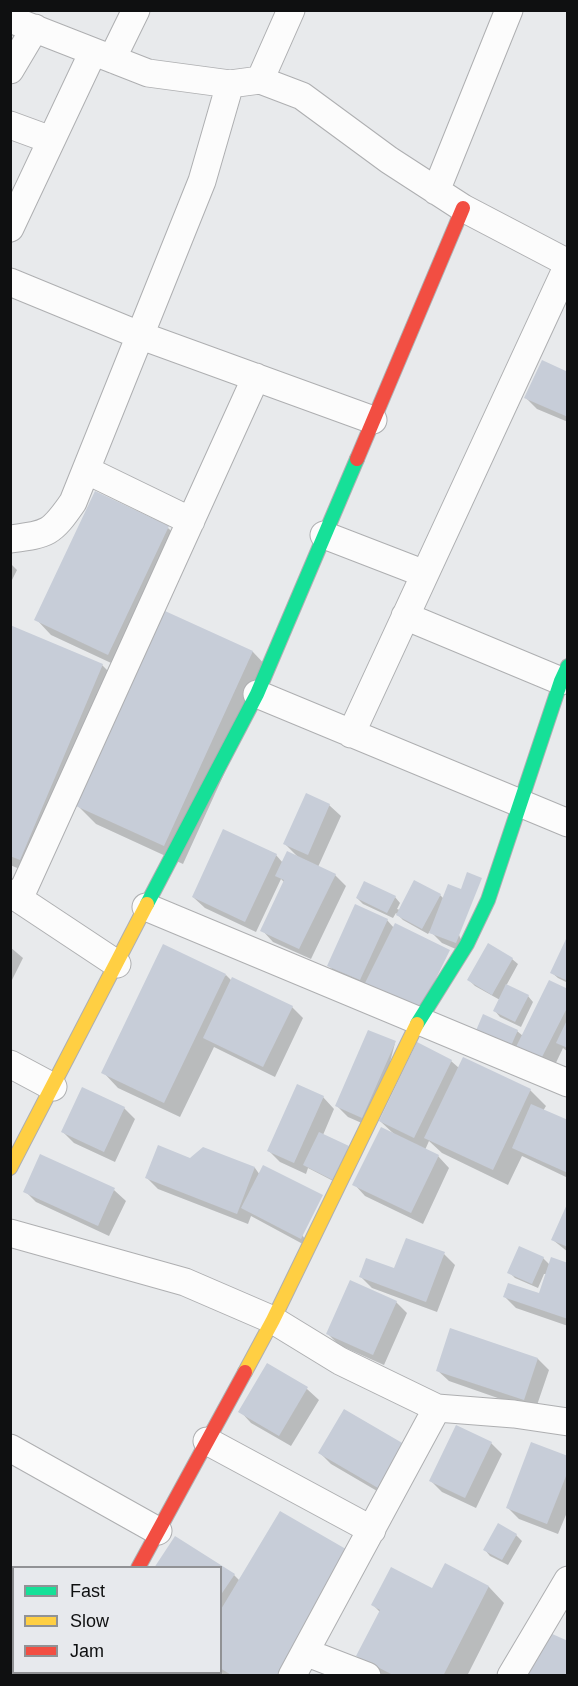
<!DOCTYPE html>
<style>
body{margin:0}
#map{position:relative;width:578px;height:1686px;overflow:hidden;background:#e8eaec;font-family:Arial,sans-serif}
canvas{display:block}
.frame{position:absolute;inset:0;border:12px solid #0f1011;pointer-events:none}
.legend{position:absolute;left:12px;top:1566px;width:210px;height:108px;box-sizing:border-box;background:#e7e9ed;border:2px solid #919295;margin:0;padding:8px 10px;list-style:none;font-size:18px;color:#0f1011}
.legend li{display:flex;align-items:center;gap:12px;height:30px}
.legend b{width:30px;border:2px solid #919295}
</style>
<div id="map">
<canvas width="578" height="1686"></canvas>
<div class="frame"></div>
<ul class="legend">
<li><b style="height:8px;background:#16e098"></b>Fast</li>
<li><b style="height:8px;background:#ffcf43"></b>Slow</li>
<li><b style="height:8px;background:#f24e42"></b>Jam</li>
</ul>
</div>
<script>
const g = document.querySelector('canvas').getContext('2d');
g.lineJoin = 'round';
function fillPath(path, color) { g.fillStyle = color; g.fill(path, 'evenodd'); }
function stroke(path, color, width, dash) { g.strokeStyle = color; g.lineWidth = width; g.lineCap = dash ? 'butt' : 'round'; g.setLineDash(dash || []); g.stroke(path); }
const shadow = new Path2D(`
 M568 373V422L537 409 526 398Z
 M96 493 168 528 184 543 124 669 51 635 36 619Z
 M10 563 17 570 10 584Z
 M166 613 253 652 271 671 183 864 96 824 78 806Z
 M10 627 102 665 121 684 39 877 10 865Z
 M329 805 341 816 318 867 335 875 346 886 311 959 273 942 262 930 285 883 281 879 256 932 205 908 193 897 276 855 283 863 299 858 285 844Z
 M440 895 444 899 467 954 442 943 430 931 428 934 403 920 396 913 393 918 363 904 357 898 395 897 400 903 397 909 400 910Z
 M387 920 394 928 430 1023 340 977 329 966Z
 M568 941V983L558 978 552 973Z
 M10 947 23 958 10 984Z
 M512 959 518 964 506 986 528 996 533 1002 521 1027 500 1017 495 1011 500 1000 475 986 469 980Z
 M226 975 232 981 292 1007 303 1018 275 1077 214 1047 180 1117 118 1088 103 1072Z
 M568 990V1052L563 1048 553 1069 482 1038 517 1031 523 1036Z
 M395 1043 373 1128 348 1117 337 1106Z
 M451 1061 459 1068 530 1090 546 1106 543 1111 568 1122V1178L522 1156 508 1185 442 1153 429 1141 425 1150 438 1156 449 1168 423 1224 365 1196 354 1184 394 1134 380 1121Z
 M323 1097 334 1109 323 1135 339 1184 308 1168 306 1174 280 1162 269 1151Z
 M124 1108 135 1119 115 1162 74 1143 63 1132Z
 M204 1148 255 1168 312 1249 251 1216 248 1224 158 1189 147 1178 191 1160Z
 M114 1190 126 1201 109 1236 36 1202 25 1191Z
 M568 1206V1252L553 1240Z
 M444 1254 455 1265 437 1312 372 1288 361 1277 395 1270Z
 M543 1258 550 1265 568 1264V1326L516 1308 505 1297 540 1295 547 1274H544L538 1288 515 1278 509 1272Z
 M396 1302 407 1313 384 1365 339 1345 328 1334Z
 M451 1330 538 1359 549 1370 535 1411 449 1381 437 1370Z
 M267 1365 307 1389 319 1400 291 1446 251 1423 240 1411Z
 M491 1443 502 1454 476 1508 442 1492 431 1481Z
 M403 1445 389 1498 331 1464 320 1453Z
 M568 1457V1510L558 1534 519 1519 508 1508Z
 M516 1535 522 1541 508 1565 490 1556 485 1550Z
 M175 1538 234 1575 240 1581 302 1676H225L220 1672V1568Z
 M445 1565 489 1587 504 1603 467 1676H382L373 1671 358 1656 380 1612 373 1605 433 1590Z`);
const building = new Path2D(`
 M542 360 568 372V417L524 398Z
 M95 491 169 526 108 655 34 620Z
 M165 611 253 651 164 846 76 806Z
 M10 625 103 664 20 860 10 856Z
 M306 793 330 804 308 855 283 844Z
 M223 829 277 854 245 922 192 897Z
 M287 851 336 874 299 949 260 931 284 880 275 876Z
 M467 872 482 878 456 943 429 933 448 884 461 889Z
 M414 880 441 894 422 929 396 915Z
 M364 881 396 896 387 913 356 898Z
 M355 904 388 919 360 980 327 966Z
 M395 923 450 950 419 1013 364 985Z
 M566 939H568V981L550 973Z
 M488 943 513 958 492 995 467 980Z
 M163 944 226 974 164 1103 101 1073Z
 M232 977 293 1006 263 1067 203 1038Z
 M549 980 568 989V1006L541 1059 516 1047Z
 M506 984 529 995 515 1022 493 1011Z
 M483 1014 518 1030 510 1048 475 1033Z
 M568 1018V1048L556 1043Z
 M368 1030 396 1041 362 1118 335 1106Z
 M417 1042 452 1060 414 1138 379 1121Z
 M463 1057 531 1089 493 1170 424 1138Z
 M297 1084 324 1096 294 1163 267 1151Z
 M82 1087 125 1107 104 1152 61 1132Z
 M531 1104 568 1120V1173L512 1148Z
 M381 1127 439 1155 411 1213 352 1185Z
 M319 1132 349 1146 333 1180 303 1165Z
 M158 1145 190 1158 203 1147 255 1167 237 1214 145 1178Z
 M40 1154 115 1188 98 1226 23 1192Z
 M263 1165 323 1195 301 1239 241 1208Z
 M568 1202V1247L551 1240Z
 M406 1238 445 1252 426 1302 359 1277 366 1258 394 1268Z
 M519 1246 544 1257 532 1284 507 1273Z
 M551 1257 568 1263V1319L503 1297 508 1283 539 1293Z
 M350 1280 397 1301 373 1355 326 1334Z
 M450 1328 538 1358 524 1400 436 1371Z
 M267 1363 308 1387 279 1436 238 1412Z
 M344 1409 404 1444 378 1488 318 1453Z
 M456 1425 492 1442 465 1498 429 1481Z
 M531 1442 568 1456V1471L547 1524 506 1508Z
 M280 1511 351 1552 277 1676H233L220 1668V1611Z
 M498 1523 517 1534 502 1560 483 1550Z
 M175 1536 235 1574 220 1596V1568H154Z
 M445 1563 489 1586 443 1676H395L356 1656 380 1610 371 1605 391 1567 432 1588Z
 M550 1633 568 1641V1676H526Z`);
const street = new Path2D(`
 M10 19 148 73 230 84 260 80 302 96 389 160 463 208 568 263
 M112 59 136 10
 M10 70 35 28
 M260 80 291 10
 M10 125 51 140
 M436 191 509 10
 M10 228 93 52
 M10 282 139 335 373 420
 M86 470 191 521
 M324 535 425 574
 M10 539C48 534 51 534 73 502L202 181 230 84
 M405 616 561 681
 M257 694 568 823
 M351 734 568 265
 M10 893 117 964
 M19 899 256 377
 M146 907 568 1083
 M10 1064 53 1087
 M10 1233 185 1282 273 1320 340 1361 437 1408 514 1414 568 1422
 M207 1441 372 1530
 M10 1448 158 1531
 M10 1593 14 1595
 M305 1652 367 1676
 M189 1672 194 1676
 M79 1676 81 1672
 M292 1676 437 1408
 M511 1676 568 1580`);
const fast = new Path2D(`
 M147 904 257 694 357 459
 M417 1024 467 944 488 900 561 681 568 666`);
const slow = new Path2D(`
 M10 1168 147 904
 M245 1372 273 1320 417 1024`);
const jam = new Path2D(`
 M357 459 463 208
 M138 1568 245 1372`);
fillPath(shadow, '#0003');
fillPath(building, '#c7cdd8');
stroke(street, '#aeafb1', 29);
stroke(fast, '#aeafb1', 16);
stroke(slow, '#aeafb1', 16);
stroke(jam, '#aeafb1', 16);
stroke(street, '#fcfcfc', 27);
stroke(fast, '#16e098', 14);
stroke(slow, '#ffcf43', 14);
stroke(jam, '#f24e42', 14);
</script>
